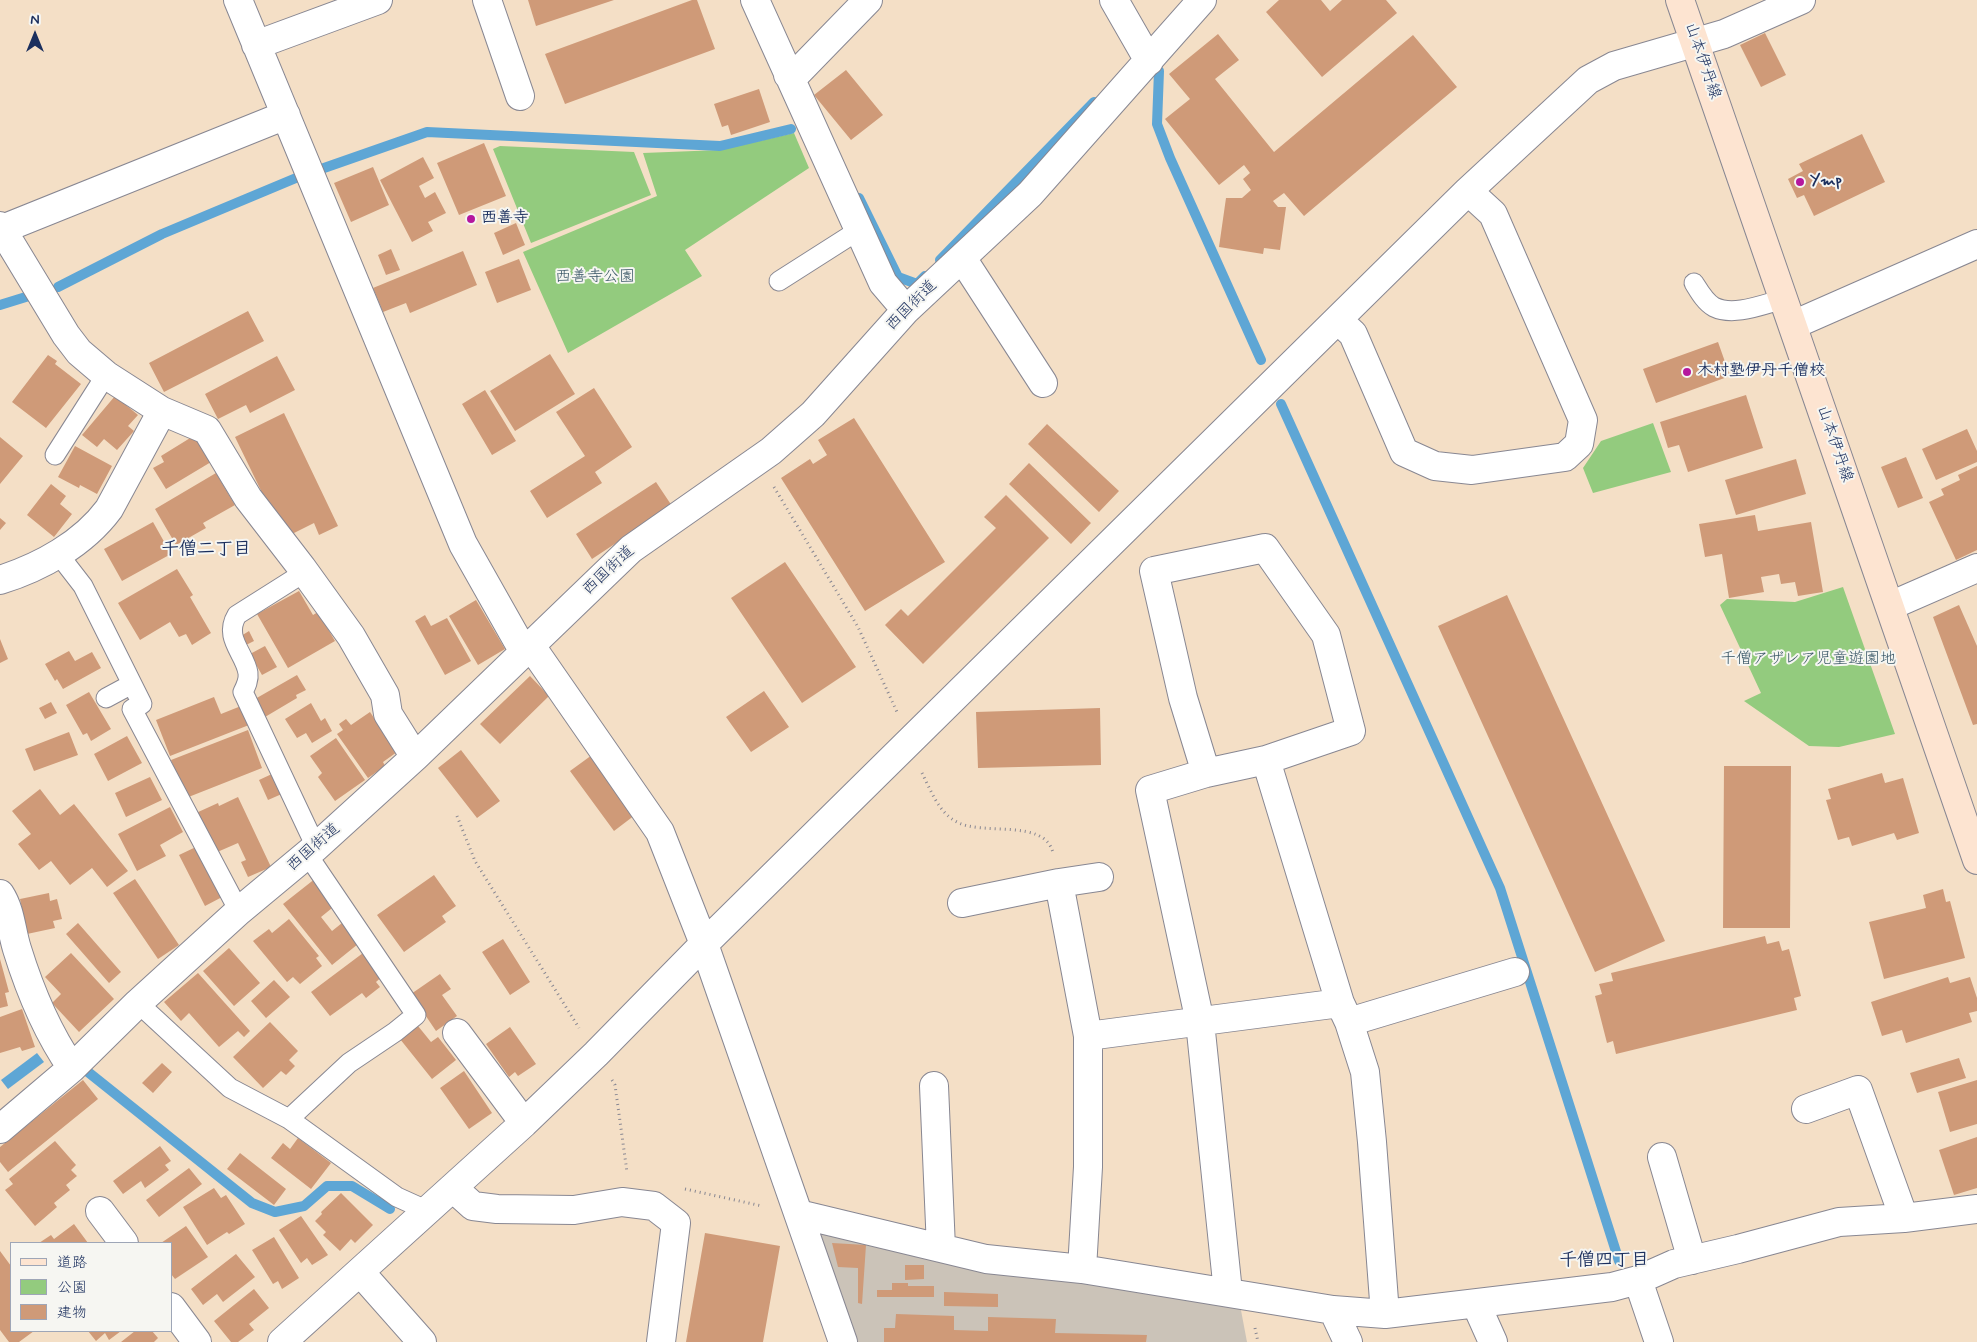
<!DOCTYPE html>
<meta charset="utf-8">
<style>
body{margin:0}
#map{position:relative;width:1977px;height:1342px;overflow:hidden;background:#f4dfc6;font-family:Mynerve,"Klee One",sans-serif}
canvas{display:block}
.legend{position:absolute;left:10px;top:1242px;width:162px;height:90px;box-sizing:border-box;background:#f6f6f2;border:1px solid #9ea6b7;margin:0;padding:6px 9px;list-style:none;font-size:15px;color:#1b2f5e}
.legend li{display:flex;align-items:center;gap:10px;height:25px}
.legend b{width:25px;border:1px solid #9ea6b7}
.north{position:absolute;left:10px;top:10px;width:50px;height:50px;-webkit-text-stroke:4px #f6f6f2;paint-order:stroke;rotate:0deg;font-size:14px;font-weight:700;line-height:20px;text-align:center;color:#1b2f5e}
.north::after{content:'';display:block;margin:auto;width:18px;height:22px;background:#1b2f5e;clip-path:polygon(50% 0,100% 100%,50% 72%,0 100%)}
</style>
<div id="map">
<canvas width="1977" height="1342"></canvas>
<ul class="legend">
<li><b style="height:6px;background:#fde4d1"></b>道路</li>
<li><b style="height:14px;background:#93cb7e"></b>公園</li>
<li><b style="height:14px;background:#cf9a78"></b>建物</li>
</ul>
<div class="north">N</div>
</div>
<script>
const g = document.querySelector('canvas').getContext('2d');
g.lineJoin = 'round';
function fillPath(path, color) { g.fillStyle = color; g.fill(path, 'evenodd'); }
function stroke(path, color, width, dash) { g.strokeStyle = color; g.lineWidth = width; g.lineCap = dash ? 'butt' : 'round'; g.setLineDash(dash || []); g.stroke(path); }
function write(font, color, halo, rows, align = 'center') {
  g.font = font + ' Mynerve,"Klee One",sans-serif'; g.lineWidth = 4; g.setLineDash([]); g.textBaseline = 'middle'; g.strokeStyle = halo; g.fillStyle = color; for (const [text, x, y, turn = 0] of rows) {
    g.save(); g.translate(x, y); g.rotate((+turn || 0) * Math.PI / 180); g.textAlign = isNaN(turn) ? turn : align; if (halo) g.strokeText(text, 0, 0); g.fillText(text, 0, 0); g.restore();
  }
}
const industrial = new Path2D(`
 M823 1231 984 1273 1082 1281 1240 1305 1247 1342H857L819 1233Z`);
const green = new Path2D(`
 M794 133 809 168 685 250 702 276 568 353 523 252 657 196 643 153 720 150Z
 M500 146 634 152 651 195 531 243 493 149Z
 M1653 423 1671 472 1593 493 1583 468 1601 441Z
 M1843 587 1895 734 1839 747 1809 746 1744 701 1761 693 1720 605 1727 599 1795 602Z`);
const water = new Path2D(`
 M37 1053 44 1062 8 1089 1 1080Z`);
const stream = new Path2D(`
 M1159 71 1157 124 1170 158 1261 360
 M324 168 427 132 720 146 791 129
 M859 198 898 277 917 284 925 276
 M940 260 1094 102
 M58 287 162 234 296 178
 M0 305 29 296
 M1281 404 1500 888 1619 1261
 M88 1072 252 1203 275 1212 304 1206 327 1186H352L390 1209`);
const building = new Path2D(`
 M528 0H614L536 26Z
 M692 0H697L715 49 565 104 545 54Z
 M1279 0H1321L1330 11 1342 0H1386L1397 13 1322 77 1266 12Z
 M1765 33 1786 75 1761 87 1740 45Z
 M1218 34 1239 60 1215 79 1274 152 1413 35 1457 87 1304 216 1284 193 1273 201 1278 207H1286L1280 250 1264 248 1263 254 1219 247 1226 198H1242L1251 190 1243 179 1250 173 1244 165 1219 185 1165 119 1190 99 1169 74Z
 M846 70 883 115 851 140 814 95Z
 M759 89 770 122 731 135 728 125 722 127 714 104Z
 M1862 134 1885 182 1814 216 1804 195 1797 198 1788 179 1803 171 1799 164Z
 M484 143 506 196 459 215 437 163Z
 M423 157 434 178 419 186 425 198 435 192 446 213 428 222 433 231 412 242 380 180Z
 M373 167 389 205 351 222 334 183Z
 M516 223 525 245 503 255 494 233Z
 M391 249 400 270 386 275 378 255Z
 M463 251 477 285 410 313 406 303 383 312 373 288Z
 M519 259 531 290 497 303 485 272Z
 M248 311 264 341 164 392 149 363Z
 M1718 342 1730 376 1656 403 1643 369Z
 M550 354 575 394 515 431 490 391Z
 M48 355 57 361 55 364 81 384 46 428 12 402Z
 M277 356 295 390 250 413 246 405 218 419 205 394Z
 M594 388 632 447 595 472 602 483 547 518 530 491 585 456 556 412Z
 M485 390 516 441 492 455 462 404Z
 M1746 395 1763 448 1688 472 1679 445 1668 448 1660 422Z
 M115 396 138 415 128 426 134 431 117 450 104 439 97 447 82 435Z
 M284 413 338 526 319 535 314 523 284 538 235 437Z
 M854 418 945 562 865 611 781 478 810 459 813 464 827 455 818 440Z
 M1047 424 1119 491 1099 512 1028 444Z
 M1967 429 1977 451V462L1936 480 1922 449Z
 M195 435 211 462 166 489 153 468 164 462 161 456Z
 M0 437 23 456 0 484Z
 M75 446 112 466 97 494 80 485 79 488 58 477Z
 M1906 457 1923 498 1898 508 1881 467Z
 M1796 459 1806 494 1736 515 1725 480Z
 M1029 463 1091 523 1071 544 1009 484Z
 M1977 466V550L1956 560 1929 502 1944 495 1941 489 1960 480 1958 475Z
 M216 473 235 505 203 523 206 528 176 545 155 509Z
 M656 482 672 506 592 559 576 534Z
 M51 484 66 496 60 504 72 514 54 537 27 515Z
 M1006 495 1049 538 923 664 885 625 901 609 908 616 996 528 984 517Z
 M1755 515 1758 531 1811 522 1823 592 1798 596 1795 582 1781 584 1779 574 1761 577 1764 592 1729 598 1722 554 1705 557 1699 524Z
 M0 518 6 523 0 530Z
 M153 522 171 554 122 581 104 549Z
 M785 562 856 667 802 703 731 598Z
 M177 569 193 595 190 597 211 633 192 645 186 634 179 637 170 622 140 640 118 603Z
 M299 591 313 615 318 612 335 641 288 668 257 614Z
 M1507 595 1665 941 1595 972 1438 626Z
 M476 600 505 649 478 665 449 616Z
 M1959 605 1977 646V724L1973 725 1933 617Z
 M425 615 431 626 447 618 471 661 445 675 415 621Z
 M249 631 254 641 246 645 241 636Z
 M0 639 8 659 0 663Z
 M265 646 277 667 262 675 250 654Z
 M69 651 75 661 92 652 101 668 63 689 57 679 55 681 45 664Z
 M297 675 306 690 296 695 297 698 265 717 255 699Z
 M530 676 549 696 500 744 480 724Z
 M764 691 789 727 751 752 726 717Z
 M89 692 111 729 91 741 87 733 83 735 66 705Z
 M214 697 221 714 241 706 249 725 170 756 156 720Z
 M51 702 57 713 45 719 39 708Z
 M311 703 321 721 325 718 332 731 312 743 306 733 297 738 285 719Z
 M1100 708 1101 765 978 768 976 712Z
 M370 712 397 752 383 762 385 766 368 778 337 734 343 730 339 724 346 719 351 725Z
 M248 730 262 768 186 798 171 760Z
 M69 732 78 755 34 771 25 749Z
 M127 736 142 763 108 781 94 754Z
 M336 738 365 780 335 801 318 777 322 773 310 756Z
 M461 750 500 801 477 818 438 768Z
 M592 755 635 815 614 831 570 771Z
 M1724 766H1791L1790 928H1723Z
 M274 773 284 793 268 800 259 780Z
 M1882 773 1885 783 1903 778 1919 833 1897 840 1894 833 1852 846 1849 837 1838 840 1826 800 1831 799 1828 789Z
 M150 777 162 800 126 817 115 793Z
 M40 789 60 815 74 804 128 871 107 887 92 868 70 885 51 861 39 870 18 844 31 834 12 811Z
 M238 797 271 867 248 877 241 862 246 860 238 843 215 853 196 813 218 803 219 806Z
 M170 807 183 832 160 845 166 856 137 871 118 834Z
 M198 846 224 896 205 906 179 855Z
 M434 875 456 906 442 916 446 922 404 952 377 915Z
 M316 878 337 904 321 917 332 931 347 919 363 940 332 965 283 904Z
 M135 879 179 945 158 959 113 893Z
 M1943 889 1946 902 1950 901 1965 958 1884 979 1869 922 1926 908 1923 895Z
 M49 893 50 901 57 899 62 919 53 921 55 928 27 934 20 899Z
 M289 919 319 956 316 958 322 966 300 984 293 977 287 982 253 941 269 929 272 933Z
 M78 923 121 972 109 983 66 934Z
 M1765 936 1767 944 1779 941 1782 951 1789 949 1801 996 1794 998 1797 1010 1616 1054 1613 1041 1607 1043 1595 996 1602 994 1599 984 1613 981 1611 973Z
 M503 939 530 982 510 995 482 952Z
 M229 948 260 983 234 1006 203 971Z
 M367 950 385 974 376 982 380 987 366 998 362 993 330 1016 311 992Z
 M71 953 114 999 79 1032 52 1003 61 994 45 977Z
 M0 959 9 992 5 993 8 1006 0 1008Z
 M198 973 250 1031 244 1037 238 1031 219 1047 189 1013 181 1021 164 1002Z
 M440 974 451 989 442 995 457 1016 436 1031 411 994Z
 M1948 977 1950 983 1970 977 1977 998V1011L1969 1013 1972 1022 1906 1043 1902 1030 1882 1036 1871 1002Z
 M274 980 290 997 266 1018 251 1001Z
 M22 1009 35 1047 22 1051 20 1047 0 1053V1017Z
 M270 1022 298 1051 289 1060 295 1066 286 1075 281 1071 263 1088 233 1057Z
 M418 1026 431 1042 438 1037 456 1060 432 1079 400 1039Z
 M510 1027 536 1064 518 1076 515 1072 509 1077 486 1044Z
 M1959 1058 1966 1078 1917 1093 1910 1073Z
 M162 1063 172 1072 153 1093 142 1083Z
 M464 1071 492 1113 469 1129 440 1088Z
 M83 1080 98 1099 8 1172 0 1162V1147Z
 M1977 1080V1124L1950 1132 1938 1092Z
 M1977 1137V1188L1954 1195 1939 1150Z
 M298 1138 331 1163 311 1189 271 1158 283 1143 290 1149Z
 M55 1141 76 1165 71 1170 77 1176 66 1185 70 1190 54 1203 57 1207 35 1226 5 1190 13 1184 9 1179Z
 M160 1146 171 1161 165 1165 169 1170 145 1188 141 1181 123 1194 113 1181Z
 M240 1153 286 1189 274 1205 227 1169Z
 M189 1168 202 1184 159 1217 146 1200Z
 M214 1188 221 1198 226 1195 245 1224 229 1234 227 1232 207 1245 183 1207Z
 M341 1193 373 1225 355 1243 351 1239 340 1251 323 1235 326 1232 315 1221 322 1214 321 1212Z
 M301 1216 328 1255 312 1265 307 1258 301 1263 279 1230Z
 M74 1224 88 1243H39L51 1235 54 1239Z
 M186 1226 208 1257 175 1279 171 1274V1243H161Z
 M705 1233 780 1246 763 1342H686Z
 M274 1237 299 1278 282 1289 278 1281 273 1284 252 1250Z
 M832 1243 866 1245 862 1304 858 1303V1268L838 1267Z
 M0 1251 11 1266V1331H34L19 1342H9L0 1330Z
 M236 1254 255 1277 223 1302 217 1294 203 1305 191 1289Z
 M905 1265H924V1279L905 1280Z
 M892 1283H908V1286H934V1297H877V1290H892Z
 M254 1289 269 1308 249 1324 254 1330 238 1342H231L214 1321Z
 M944 1292 998 1294V1307L944 1306Z
 M896 1314 954 1316V1330L988 1331V1317L1056 1319 1055 1333 1147 1335 1146 1342H884V1328H895Z
 M88 1331H121L109 1340 105 1333 96 1341Z
 M135 1331H152L158 1338 154 1342H121Z`);
const path = new Path2D(`
 M774 487 858 627 897 712
 M922 773C931 791 939 813 957 822 982 836 1045 818 1053 853
 M457 816 475 861 579 1028
 M612 1080 615 1085 627 1172
 M685 1189 762 1206
 M1255 1328 1258 1342`);
const service = new Path2D(`
 M779 281 859 230
 M1694 283C1699 291 1705 302 1714 307 1734 317 1764 304 1784 299
 M55 455 106 375
 M59 555 83 586 142 704 132 709 239 911
 M305 572 237 615C223 638 245 653 248 673 249 680 246 686 243 692L316 847
 M106 698 132 684
 M138 1003 230 1088 289 1119 397 1197 428 1211
 M289 1119 349 1063 395 1032 416 1015 307 854`);
const minor = new Path2D(`
 M238 0 463 544 524 652
 M487 0 520 96
 M755 0 883 283 906 310
 M1114 0 1149 61
 M256 45 378 0
 M788 75 798 72 868 0
 M0 226 66 335 79 352 106 375 162 411 207 430 248 498 302 568 351 636 385 695 388 714 415 757
 M0 230 286 115
 M962 258 1043 383
 M1338 320 1353 334 1404 452 1435 466 1472 470 1565 457 1579 444 1583 420 1493 214 1468 191
 M1793 325 1977 244
 M0 580C41 567 83 544 109 509L162 411
 M1890 606 1977 568
 M531 646 660 832 704 944 843 1342
 M1206 773 1183 698 1154 571 1265 548 1326 635 1351 731 1266 760
 M1059 883 1088 1036V1167L1082 1269
 M0 894C11 911 11 930 17 949 30 991 47 1032 72 1068
 M962 903 1059 883 1099 877
 M1349 1022 1515 972
 M457 1033 524 1123
 M1088 1036 1340 1003
 M934 1086 941 1248
 M1806 1109 1858 1090 1904 1218
 M0 1129 72 1068 138 1003 239 911 316 847 415 757 631 549 771 451 813 414 906 310 1030 194 1202 0
 M1662 1157 1692 1260
 M453 1188 473 1206 497 1209 574 1210 622 1202 654 1206 676 1223 661 1342
 M100 1211 124 1243
 M799 1214 986 1259 1082 1269 1333 1310 1385 1314 1612 1287 1638 1280 1674 1264 1738 1249 1839 1222 1904 1218 1977 1209
 M360 1272 422 1342
 M1638 1280 1659 1342
 M1228 1292 1200 1022 1150 790 1206 773 1266 760 1340 1003 1349 1022 1365 1072 1372 1142 1385 1314
 M1476 1304 1493 1342
 M171 1307 197 1342
 M1333 1310 1348 1342
 M282 1342 524 1123 596 1054 704 944 1468 191 1588 80 1614 66 1724 34 1801 0`);
const secondary = new Path2D(`
 M1680 0 1977 860`);
const markers = [
 [1800,182,5,"#b5179e"],
 [471,219,5,"#b5179e"],
 [1687,372,5,"#b5179e"]
];
const streetNames = [
 ["山本伊丹線",1702,61,71],
 ["西国街道",912,306,-45],
 ["山本伊丹線",1834,444,71],
 ["西国街道",609,571,-43],
 ["西国街道",314,848,-41]
];
const poiNames = [
 ["Ymp",1810,182],
 ["西善寺",481,219],
 ["木村塾伊丹千僧校",1697,372]
];
const parkNames = [
 ["西善寺公園",595,278],
 ["千僧アザレア児童遊園地",1808,660]
];
const neighbourhoodNames = [
 ["千僧二丁目",206,550],
 ["千僧四丁目",1604,1261]
];
fillPath(industrial, '#cbc3b8');
fillPath(green, '#93cb7e');
fillPath(water, '#5ea6d5');
stroke(stream, '#5ea6d5', 10);
fillPath(building, '#cf9a78');
stroke(service, '#888792', 21);
stroke(minor, '#888792', 30);
stroke(secondary, '#888792', 30);
stroke(path, '#888792', 3, [1, 4]);
stroke(service, '#fff', 19);
stroke(minor, '#fff', 28);
stroke(secondary, '#fde4d1', 28);
for (const [x, y, r, color] of markers) { const dot = new Path2D(); dot.arc(x, y, r, 0, 2 * Math.PI); g.fillStyle = color; g.fill(dot); stroke(dot, '#f6f6f2', 2); }
write('16px', '#1b2f5e', '#f6f6f2', streetNames);
write('bold 16px', '#1b2f5e', '#f6f6f2', poiNames, 'left');
write('16px', '#395666', '#f6f6f2', parkNames);
write('bold 18px', '#1b2f5e', '#f6f6f2', neighbourhoodNames);
</script>
